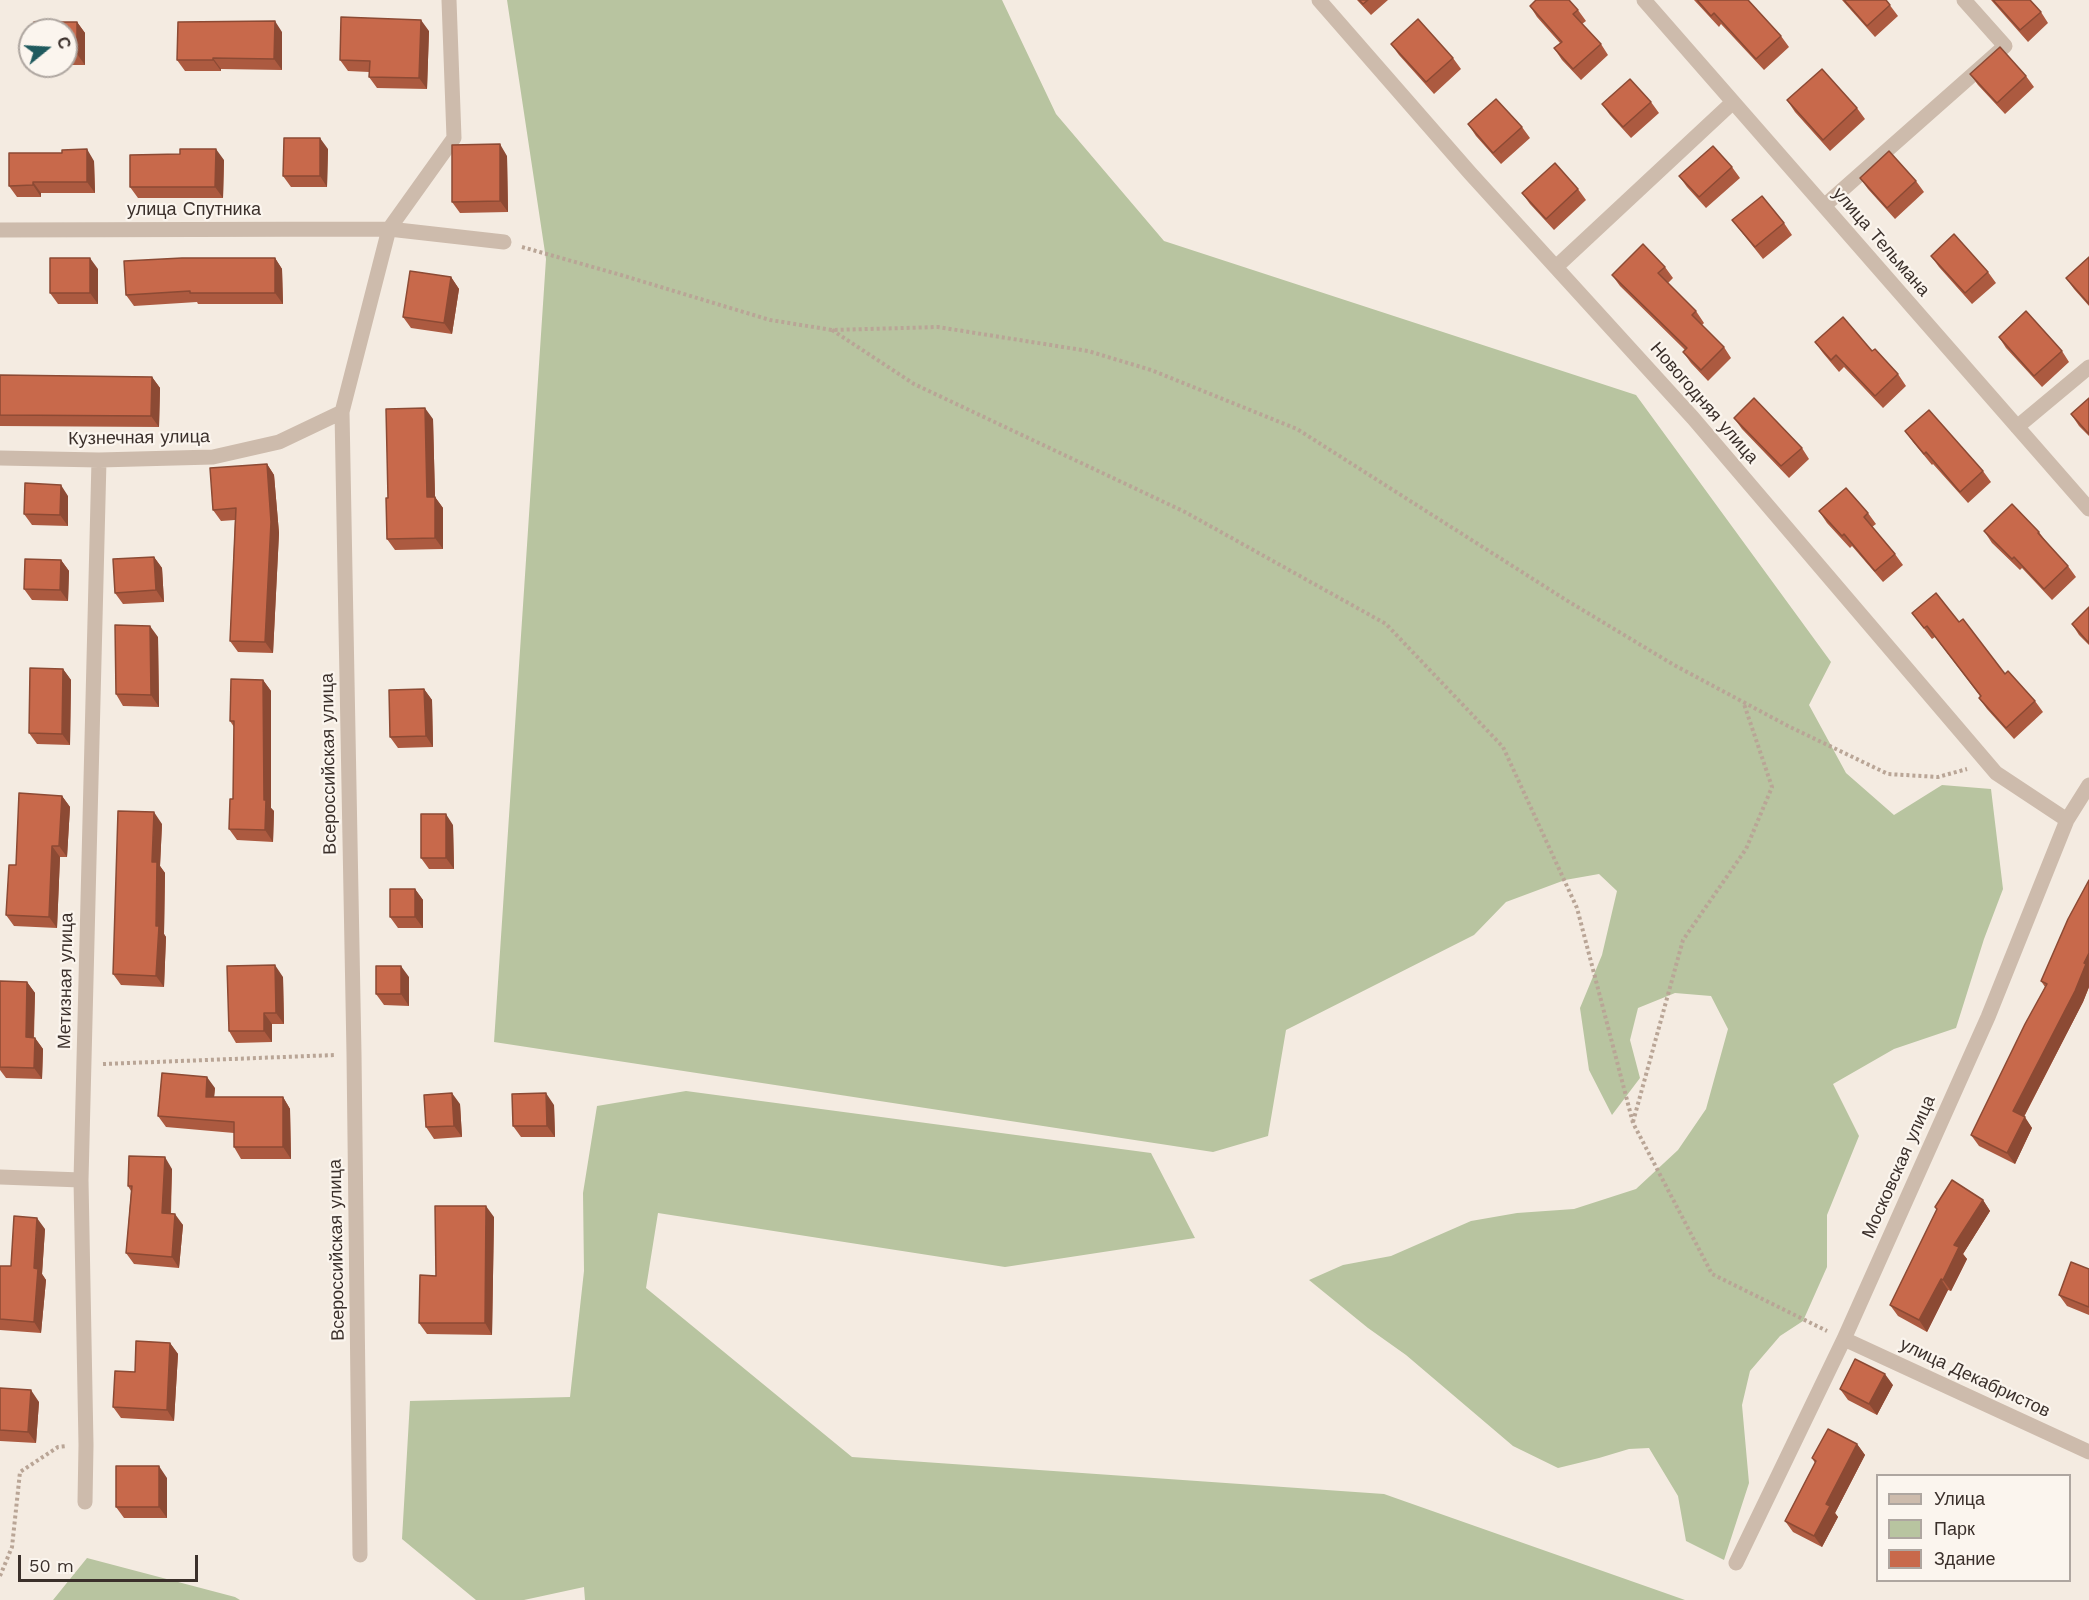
<!DOCTYPE html>
<meta charset="utf-8">
<style>
body{margin:0}
#map{position:relative;width:2089px;height:1600px;overflow:hidden;background:#f4ebe1;font-family:"Work Sans",sans-serif}
canvas{display:block}
.legend{position:absolute;left:1876px;top:1474px;width:195px;height:108px;box-sizing:border-box;background:#fbf5ee;border:2px solid #aea6a0;margin:0;padding:8px 10px;list-style:none;font-size:18px;color:#3b302b}
.legend li{display:flex;align-items:center;gap:12px;height:30px}
.legend b{width:30px;border:2px solid #aea6a0}
.north{position:absolute;left:18px;top:18px;width:60px;height:60px;box-sizing:border-box;background:#fbf5ee;border:2px solid #aea6a0;border-radius:50%;rotate:72deg;font-size:16px;font-weight:700;line-height:24px;text-align:center;color:#3b302b}
.north::after{content:'';display:block;margin:auto;width:21px;height:27px;background:#1f5a5e;clip-path:polygon(50% 0,100% 100%,50% 72%,0 100%)}
.scale{position:absolute;left:18px;top:1555px;width:180px;height:27px;box-sizing:border-box;border:3px solid #3b302b;border-top:0;padding-left:8px;font-size:18px;line-height:21px;white-space:nowrap;color:#3b302b;-webkit-text-stroke:4px #fbf5ee;paint-order:stroke}
</style>
<div id="map">
<canvas width="2089" height="1600"></canvas>
<ul class="legend">
<li><b style="height:8px;background:#cdbbac"></b>Улица</li>
<li><b style="height:16px;background:#b8c4a0"></b>Парк</li>
<li><b style="height:16px;background:#c8694b"></b>Здание</li>
</ul>
<div class="north">С</div>
<div class="scale">50 m</div>
</div>
<script>
const g = document.querySelector('canvas').getContext('2d');
g.lineJoin = 'round';
function fillPath(path, color) { g.fillStyle = color; g.fill(path, 'evenodd'); }
function stroke(path, color, width, dash) { g.strokeStyle = color; g.lineWidth = width; g.lineCap = dash ? 'butt' : 'round'; g.setLineDash(dash || []); g.stroke(path); }
function write(font, color, halo, rows, align = 'center') {
  g.font = font + ' "Work Sans",sans-serif'; g.lineWidth = 4.5; g.setLineDash([]); g.textBaseline = 'middle'; g.strokeStyle = halo; g.fillStyle = color; for (const [text, x, y, turn = 0] of rows) {
    g.save(); g.translate(x, y); g.rotate((+turn || 0) * Math.PI / 180); g.textAlign = isNaN(turn) ? turn : align; if (halo) g.strokeText(text, 0, 0); g.fillText(text, 0, 0); g.restore();
  }
}
const green = new Path2D(`
 M507 0H1002L1056 114 1164 241 1636 395 1831 662 1809 705 1846 773 1894 815 1942 785 1991 789 2003 889 1984 939 1956 1028 1894 1049 1833 1084 1859 1136 1827 1215V1267L1803 1321 1780 1336 1750 1371 1742 1405 1749 1483 1724 1560 1686 1541 1678 1496 1649 1448 1629 1449 1599 1458 1558 1468 1513 1446 1406 1355 1368 1328 1309 1280 1343 1265 1391 1256 1471 1221 1517 1213 1574 1209 1636 1189 1678 1150 1706 1109 1728 1029 1711 996 1675 993 1638 1008 1630 1040 1640 1078 1612 1115 1589 1070 1580 1008 1602 955 1617 891 1599 874 1565 880 1506 902 1474 935 1286 1030 1268 1136 1213 1152 494 1042 546 259Z
 M686 1091 1151 1153 1195 1238 1005 1267 658 1213 646 1288 852 1457 1384 1494 1685 1600H585L584 1587 524 1600H476L402 1539 410 1401 570 1397 584 1271 583 1193 597 1106Z
 M87 1558 235 1597 240 1600H53Z`);
const path = new Path2D(`
 M522 247 621 275 770 320 832 330 938 327 1088 351 1151 370 1297 429 1566 600 1674 665 1788 726 1888 774 1938 777 1967 769
 M832 330 914 384 1185 512 1386 624 1503 747 1577 908 1633 1123 1712 1274 1827 1331
 M103 1064 335 1055
 M1633 1122 1683 940 1746 849 1772 787 1744 704
 M0 1576 12 1547 20 1472 58 1447 67 1446`);
const minor = new Path2D(`
 M1319 0 1470 173 1693 418 1996 773 2067 820
 M1644 0 2089 509
 M1824 206 2005 46 1964 0
 M0 230 389 229 504 242
 M1556 267 1733 102
 M2017 427 2089 367
 M0 458 99 460 213 457 279 442 342 412
 M0 1177 81 1180
 M1844 1339 2089 1452
 M85 1502 86 1445 81 1180 99 460
 M360 1555 354 1054 342 412 389 229 454 138 449 0
 M1736 1563 1844 1339 1988 1017 2067 820 2089 785`);
const wall = new Path2D(`
 M1357 0H1388L1371 15Z
 M1694 0H1748L1781 36 1789 47 1764 70 1721 24 1719 27Z
 M1842 0H1886L1898 16 1875 37Z
 M1991 0H2030L2041 12 2048 23 2028 42Z
 M1530 6 1578 10 1586 21 1582 24 1601 44 1608 55 1581 80 1562 60 1554 48 1560 43 1537 17Z
 M77 22 85 33V65H66V30Z
 M429 31 427 89 377 88 369 77V72L348 71 340 60Z
 M282 32V70L221 69V71H185L177 60Z
 M1391 44 1453 58 1461 69 1434 94 1399 55Z
 M1970 74 2026 76 2034 87 2005 114 1978 85Z
 M1787 100 1857 108 1865 119 1830 151 1795 112Z
 M1651 102 1659 113 1631 138 1610 115 1602 104Z
 M1468 124 1522 127 1530 138 1501 164 1476 136Z
 M328 149 327 187H291L283 176Z
 M507 156 508 212 460 213 452 202Z
 M224 160 223 198H138L130 187Z
 M94 161 95 193H41V197H17L9 186Z
 M1732 167 1740 178 1706 208 1687 187 1679 176Z
 M1860 178 1916 181 1924 192 1895 219 1868 189Z
 M1578 189 1586 200 1554 230 1530 204 1522 193Z
 M1732 220 1784 223 1792 235 1763 259Z
 M1931 256 1988 272 1996 283 1972 304 1939 267Z
 M2089 257V306L2074 289 2066 278Z
 M275 258 282 269 283 304H198L197 302 134 306 126 295Z
 M1665 267 1673 278 1668 283 1696 311 1704 323 1702 325 1724 347 1731 358 1708 381 1691 363 1683 352 1685 350 1620 286 1612 275Z
 M98 269V304H58L50 293Z
 M451 277 459 289 452 334 411 328 403 317Z
 M1999 337 2062 351 2069 362 2042 387 2006 348Z
 M1815 342 1872 351 1898 374 1906 386 1883 408 1844 367 1839 372 1823 353Z
 M0 375 152 377 160 388 159 427 0 426Z
 M2089 398V436L2079 426 2071 414Z
 M1734 418 1802 448 1809 459 1789 478 1742 429Z
 M433 419 435 497 443 508V549L395 550 387 539 388 498Z
 M1905 431 1983 471 1991 482 1968 503 1933 464 1932 465 1913 442Z
 M267 464 274 475 279 533 273 653 238 652 230 641 235 520 221 521 213 510Z
 M68 496V526L32 525 24 514Z
 M1819 511 1868 513 1876 524 1872 527 1895 554 1903 565 1883 582 1852 546 1850 548 1827 523Z
 M1984 531 2039 532 2047 543 2068 566 2076 577 2052 600 2022 568 2020 570 1992 543Z
 M154 557 162 568 164 602 123 604 115 593Z
 M61 560 69 571 68 601 32 600 24 589Z
 M2089 607V645L2079 635 2072 624Z
 M1912 613 1959 622 2005 674 2035 701 2043 712 2014 739 1987 709 1979 698 1980 696 1935 637 1932 639Z
 M158 637 159 707 123 706 116 694Z
 M63 669 71 680 70 745 37 744 29 733Z
 M263 680 271 691V808L274 811 273 842 237 840 229 829 233 799 234 727 230 721Z
 M424 689 432 700 433 747 398 748 390 737Z
 M62 796 70 807 67 857H60L57 928 14 926 6 915 16 865Z
 M162 824 160 866 165 873 164 934 166 937 164 987 121 985 113 974Z
 M453 825 454 869H429L421 858Z
 M2089 880V987L2083 1002 2024 1117 2032 1128 2015 1164 1979 1146 1971 1135 2045 987 2041 981Z
 M415 889 423 900V928H398L390 917Z
 M283 977 284 1024H272V1042L236 1043 229 1031Z
 M409 977V1006L384 1005 376 994Z
 M0 981 27 982 35 993 34 1038H35L43 1049 42 1079 6 1078 0 1070Z
 M215 1088 214 1097H283L290 1109 291 1159H241L234 1147V1133L166 1127 158 1116Z
 M460 1104 462 1137 434 1139 426 1127Z
 M554 1105 555 1137H521L513 1126Z
 M172 1169 171 1214 183 1225 179 1268 134 1264 126 1253 131 1191 128 1186Z
 M1983 1200 1990 1211 1963 1254 1967 1259 1951 1291 1948 1290 1927 1332 1898 1316 1890 1305 1937 1210 1935 1207Z
 M494 1217 492 1335 427 1334 419 1323 436 1276Z
 M45 1229 42 1274 46 1280 41 1333 0 1330V1266H11Z
 M2089 1269V1315L2067 1306 2059 1295Z
 M170 1343 178 1354 174 1421 121 1418 113 1407 135 1372Z
 M1893 1385 1877 1415 1848 1400 1840 1389Z
 M0 1388 39 1402 36 1443 0 1441Z
 M1857 1444 1865 1455 1835 1513 1838 1517 1822 1547 1793 1532 1785 1521 1815 1463 1812 1458Z
 M167 1478V1518H124L116 1507Z`);
const shadedWall = new Path2D(`
 M421 20 429 31 427 89 419 78Z
 M275 21 282 32V70L274 59Z
 M77 22 85 33V65L77 54Z
 M213 58 221 69V71L213 60Z
 M320 138 328 149 327 187 320 176Z
 M500 144 507 156 508 212 500 201Z
 M87 149 94 161 95 193 87 182Z
 M216 149 224 160 223 198 215 187Z
 M33 182 41 193V197L33 185Z
 M90 258 98 269V304L90 293Z
 M275 258 282 269 283 304 275 293Z
 M451 277 459 289 452 334 444 323Z
 M152 377 160 388 159 427 151 416Z
 M425 408 433 419 435 497 443 508V549L435 538 427 497Z
 M267 464 274 475 279 533 273 653 265 642Z
 M61 485 68 496V526L60 515Z
 M154 557 162 568 164 602 156 590Z
 M61 560 69 571 68 601 60 590Z
 M150 626 158 637 159 707 151 695Z
 M63 669 71 680 70 745 62 734Z
 M263 680 271 691V808L274 811 273 842 265 830 264 800Z
 M424 689 432 700 433 747 426 736Z
 M62 796 70 807 67 857 59 846Z
 M154 812 162 824 160 866 165 873 164 934 166 937 164 987 156 976 152 862Z
 M446 814 453 825 454 869 446 858Z
 M52 846 60 857 57 928 49 917Z
 M415 889 423 900V928L415 917Z
 M2089 953V987L2083 1002 2021 1122 2013 1111Z
 M275 965 283 977 284 1024 276 1013Z
 M401 966 409 977V1006L401 994Z
 M27 982 35 993 33 1049 26 1037Z
 M264 1013 272 1024V1042L264 1031Z
 M35 1038 43 1049 42 1079 34 1068Z
 M207 1077 215 1088 213 1108 206 1097Z
 M452 1093 460 1104 462 1137 454 1126Z
 M546 1093 554 1105 555 1137 547 1126Z
 M283 1097 290 1109 291 1159 283 1147Z
 M2025 1117 2032 1128 2015 1164 2007 1153Z
 M165 1157 172 1169 170 1224 162 1213Z
 M1983 1200 1990 1211 1963 1254 1967 1259 1951 1291 1943 1280 1954 1245Z
 M486 1206 494 1217 492 1335 485 1323Z
 M175 1214 183 1225 179 1268 172 1257Z
 M37 1218 45 1229 42 1274 46 1280 41 1333 34 1322V1268Z
 M1941 1279 1948 1290 1927 1332 1919 1320Z
 M170 1343 178 1354 174 1421 167 1410Z
 M1885 1374 1893 1385 1877 1415 1869 1404Z
 M31 1390 39 1402 36 1443 28 1432Z
 M1857 1444 1865 1455 1835 1513 1838 1517 1822 1547 1814 1536 1826 1504Z
 M159 1466 167 1478V1518L159 1507Z`);
const building = new Path2D(`
 M1359 0H1368L1363 4Z
 M1536 0H1569L1578 10 1573 14 1601 44 1573 69 1554 48 1562 42 1530 6Z
 M1697 0H1748L1781 36 1756 59 1714 13 1711 16Z
 M1844 0H1886L1890 5 1867 26Z
 M1993 0H2030L2041 12 2020 30Z
 M341 17 421 20 419 78 369 77 370 61 340 60Z
 M1418 19 1453 58 1426 82 1391 44Z
 M275 21 274 59 213 58V60H177L178 22Z
 M34 22H77V54H66V30H34Z
 M2000 47 2026 76 1997 103 1970 74Z
 M1822 69 1857 108 1823 140 1787 100Z
 M1630 79 1651 102 1623 127 1602 104Z
 M1496 99 1522 127 1493 153 1468 124Z
 M284 138H320V176H283Z
 M500 144V201L452 202V145Z
 M1713 146 1732 167 1699 197 1679 176Z
 M87 149V182H33V185L9 186V153H62V150Z
 M180 149H216L215 187H130V155L180 154Z
 M1889 151 1916 181 1887 208 1860 178Z
 M1555 163 1578 189 1546 219 1522 193Z
 M1762 196 1784 223 1755 247 1732 220Z
 M1954 234 1988 272 1965 293 1931 256Z
 M1643 244 1665 267 1658 273 1696 311 1692 315 1724 347 1701 370 1683 352 1687 348 1612 275Z
 M2089 257V304L2066 278Z
 M50 258H90V293H50Z
 M182 258H275V293H190V291L126 295 124 261Z
 M410 271 451 277 444 323 403 317Z
 M2026 311 2062 351 2034 376 1999 337Z
 M1843 317 1872 351 1875 349 1898 374 1875 396 1836 355 1831 360 1815 342Z
 M0 375 152 377 151 416 0 415Z
 M1754 398 1802 448 1781 466 1734 418Z
 M2089 398V434L2071 414Z
 M425 408 427 497H435V538L387 539 386 498H388L386 409Z
 M1929 410 1983 471 1960 492 1926 452 1924 454 1905 431Z
 M267 464 271 522 265 642 230 641 236 508 213 510 210 468Z
 M25 483 61 485 60 515 24 514Z
 M1846 488 1868 513 1864 517 1895 554 1875 571 1844 534 1842 536 1819 511Z
 M2012 504 2039 532 2038 533 2068 566 2044 589 2014 557 2012 559 1984 531Z
 M154 557 156 590 115 593 113 559Z
 M25 559 61 560 60 590 24 589Z
 M1936 593 1959 622 1963 619 2005 674 2008 671 2035 701 2006 728 1979 698 1981 696 1927 626 1924 628 1912 613Z
 M2089 607V643L2072 624Z
 M115 625 150 626 151 695 116 694Z
 M30 668 63 669 62 734 29 733Z
 M231 679 263 680 264 800H266L265 830 229 829 230 799H233L234 721H230Z
 M424 689 426 736 390 737 389 690Z
 M19 793 62 796 59 846H52L49 917 6 915 9 865H16Z
 M118 811 154 812 152 862H157L156 926H159L156 976 113 974Z
 M421 814H446V858H421Z
 M2089 880V953L2084 963 2086 964 2075 991 2013 1111 2025 1117 2007 1153 1971 1135 2025 1024 2047 984 2041 981 2068 919Z
 M390 889H415V917H390Z
 M275 965 276 1013H264V1031H229L227 966Z
 M376 966H401V994H376Z
 M0 981 27 982 26 1037 35 1038 34 1068 0 1067Z
 M162 1073 207 1077 206 1097H283V1147H234V1122L158 1116Z
 M452 1093 454 1126 426 1127 424 1095Z
 M546 1093 547 1126H513L512 1094Z
 M129 1156 165 1157 162 1213 175 1214 172 1257 126 1253 132 1186H128Z
 M1952 1180 1983 1200 1954 1245 1959 1247 1943 1280 1941 1279 1919 1320 1890 1305 1937 1209 1935 1207Z
 M435 1206H486L485 1323H419L420 1275 436 1276Z
 M14 1216 37 1218 34 1268 38 1269 34 1322 0 1319V1266H11Z
 M2071 1262 2089 1269V1307L2059 1295Z
 M136 1341 170 1343 167 1410 113 1407 115 1371 135 1372Z
 M1855 1359 1885 1374 1869 1404 1840 1389Z
 M0 1388 31 1390 28 1432 0 1430Z
 M1828 1429 1857 1444 1826 1504 1830 1506 1814 1536 1785 1521 1816 1461 1812 1458Z
 M116 1466H159V1507H116Z`);
const streetNames = [
 ["улица Спутника",194,210],
 ["улица Тельмана",1881,242,49],
 ["Новогодняя улица",1704,403,49],
 ["Кузнечная улица",139,438,-1],
 ["Всероссийская улица",329,764,-91],
 ["Метизная улица",66,981,-89],
 ["Московская улица",1899,1167,-66],
 ["Всероссийская улица",337,1250,-91],
 ["улица Декабристов",1975,1378,25]
];
fillPath(green, '#b8c4a0');
stroke(path, '#b9a596', 4, [3, 3]);
stroke(minor, '#cdbbac', 15);
fillPath(wall, '#ac5a40');
fillPath(shadedWall, '#8c4a34');
fillPath(building, '#c8694b');
stroke(building, '#8c4a34', 1.5);
write('18px', '#3b302b', '#fbf5ee', streetNames);
</script>
